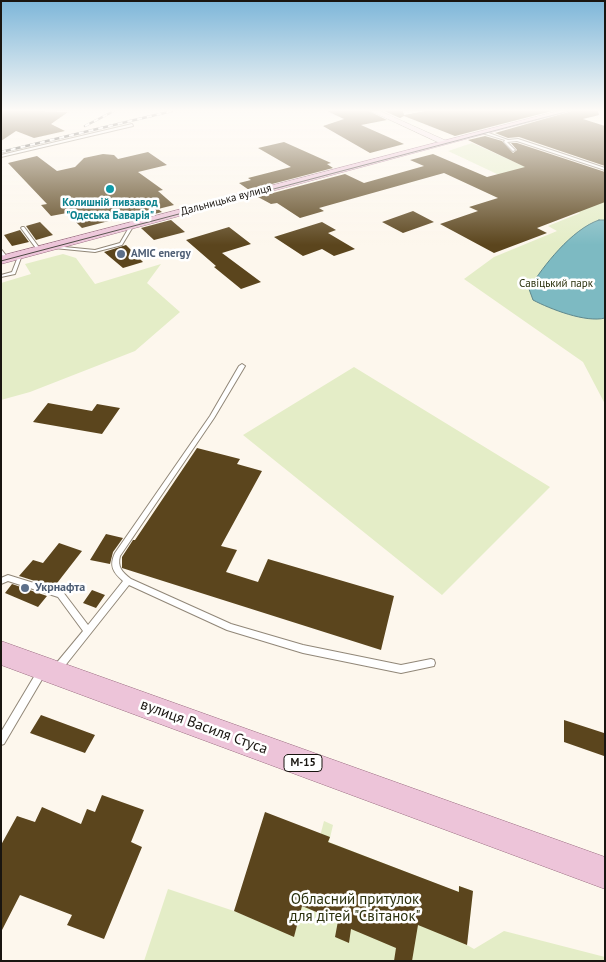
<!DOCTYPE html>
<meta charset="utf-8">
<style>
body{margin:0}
#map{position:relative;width:606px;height:962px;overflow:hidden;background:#fdf7ed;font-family:"PT Sans",sans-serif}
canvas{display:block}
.frame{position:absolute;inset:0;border:2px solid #191510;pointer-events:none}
</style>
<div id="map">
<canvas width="606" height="962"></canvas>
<div class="frame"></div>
</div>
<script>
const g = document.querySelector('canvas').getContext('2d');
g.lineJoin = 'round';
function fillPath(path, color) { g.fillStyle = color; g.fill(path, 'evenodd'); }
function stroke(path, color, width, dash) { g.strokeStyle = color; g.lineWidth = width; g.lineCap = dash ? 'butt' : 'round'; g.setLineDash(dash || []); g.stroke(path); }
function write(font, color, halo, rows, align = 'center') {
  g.font = font + ' "PT Sans",sans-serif'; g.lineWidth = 5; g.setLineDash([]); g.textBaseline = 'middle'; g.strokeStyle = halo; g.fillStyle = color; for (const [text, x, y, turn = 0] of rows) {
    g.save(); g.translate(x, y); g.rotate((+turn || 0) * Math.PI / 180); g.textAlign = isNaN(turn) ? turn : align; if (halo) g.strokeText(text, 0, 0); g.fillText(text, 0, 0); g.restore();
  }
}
const green = new Path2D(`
 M472 143 605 202V404L583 362 464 279 494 257 557 231 548 226 580 213 448 151Z
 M63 254 76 258 95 284 161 264 147 283 180 312 135 351 30 392 1 400V283L31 274 25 264Z
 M354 367 550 487 442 595 243 435Z
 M324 821 333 825 329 842 458 892 459 886 473 891 467 945 474 949 504 931 605 957V961H144L168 889 234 911 294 936Z`);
const water = new Path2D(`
 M599 220H605V318C586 323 550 309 533 300L529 289C543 266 572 229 599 220Z`);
const building = new Path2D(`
 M1 111H39L68 112 51 124 65 131 34 138 16 131 1 141Z
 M327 111H369L387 120 361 125 404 144 370 153 323 126 344 119Z
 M384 111H403L404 115 425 111H552L455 136 404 116 400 118Z
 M572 111H598L599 115 583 119 605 126V166L519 137 508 138 495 133Z
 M485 136 502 141 513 153 517 150 511 143H517L605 172V202L537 228 547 233 494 253 440 224 478 211 469 207 498 198 444 173 319 208 324 211 300 218 277 203 271 204 258 197 345 174 364 183 424 166 410 160 433 154 487 177 525 167 468 140Z
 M284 142 331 163 327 164 333 168 249 190 239 183 251 180 248 178 291 167 258 148Z
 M148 152 167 165 138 172 163 190 158 191 174 205 158 209 162 212 132 220 128 216 82 228 67 213 51 216 41 205 47 204 8 163 37 156 57 171 75 167 84 158 103 154 114 155 118 159Z
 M413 211 434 222 403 233 382 222Z
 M171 220 185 232 154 240 141 228Z
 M40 222 53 235 36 240 26 226Z
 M322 222 336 230 328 233 355 249 334 256 322 249 303 256 274 237Z
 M229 227 251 244 222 253 261 282 241 289 214 267 216 266 186 240Z
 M20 230 29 242 12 246 4 235Z
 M126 245 143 262 123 268 104 252Z
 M48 403 92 411 97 404 120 408 102 434 33 422Z
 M197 448 240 459 237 464 262 471 221 546 237 550 226 572 258 582 268 559 394 596 381 650 122 568V557L133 540H135Z
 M106 534 123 538 113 552 110 564 90 560Z
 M59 543 82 551 54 587 19 576 33 560 43 563Z
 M12 584 47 596 38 607 5 593Z
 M92 590 105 595 96 608 83 603Z
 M41 715 95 735 85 753 30 733Z
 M564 720 604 733V756L564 742Z
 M102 795 144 810 131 842 142 847 104 939 67 925 72 915 20 895 1 932V845L17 816 35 822 42 807 81 824 87 809 95 812Z
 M265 812 330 837 328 842 459 892V886L473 891 467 945 418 925 412 961H394L396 948 351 929 349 943 335 937 338 921 302 906 294 937 234 911Z`);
const lane = new Path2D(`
 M132 124 133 126 1 157V155Z
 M483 131 508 140 518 139 605 168V170L517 141 507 142 515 150 513 151 504 142 505 140 482 133Z
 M131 224 134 225 122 245 95 252 54 248 52 247 54 246 95 250 120 243Z
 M22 227H24L41 250 40 251H38L21 228Z
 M1 249 8 258 7 259H5L1 254Z
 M19 254 22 255 15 274 1 277V275L12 272Z
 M242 364 245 366 214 418 120 556C117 567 122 572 131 579L231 624 303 645 401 665 431 659 434 660 435 663 434 666 401 673 303 653 227 630 129 585 60 672 57 673 54 672 53 669 54 666 83 631 58 597 8 581 1 584V578L8 575 63 592 88 625 123 581C113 572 109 566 115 553L210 416 239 366Z
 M41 669 44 670 45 673 44 676 4 744 1 745V732L38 670Z`);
const secondary = new Path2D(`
 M371 111H380L449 142 442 144Z`);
const primary = new Path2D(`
 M558 111H570L1 264V256Z
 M1 641 605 857V889L1 665Z`);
const tram = new Path2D(`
 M1 261 569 111`);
const rail = new Path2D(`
 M85 126 114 111
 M1 152 172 111`);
const markers = [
 [110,189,5,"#0f9aa8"],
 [121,254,5,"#5c6f8a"],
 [25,588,5,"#5c6f8a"]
];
const farStreetnames = [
 ["Дальницька вулиця",226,200,-15]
];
const farCulturenames = [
 ["Колишній пивзавод",110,203],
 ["\"Одеська Баварія\"",110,216]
];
const farServicenames = [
 ["AMIC energy",131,254]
];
const farParknames = [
 ["Савіцький парк",556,284]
];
const shields = [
 [303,763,38]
];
const shieldNames = [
 ["М-15",303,763]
];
const serviceNames = [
 ["Укрнафта",35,588]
];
const nearStreetnames = [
 ["вулиця Василя Стуса",204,727,20]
];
const nearParknames = [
 ["Обласний притулок",355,900],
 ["для дітей \"Світанок\"",355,917]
];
fillPath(green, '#e4edc7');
fillPath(water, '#7dbac2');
stroke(water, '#5f888d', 1);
fillPath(building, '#5b451d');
stroke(lane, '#918778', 2);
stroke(secondary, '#918778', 1);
stroke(primary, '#9b6d82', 1);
fillPath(lane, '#fff');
fillPath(secondary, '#f6e2ec');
fillPath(primary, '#edc4d9');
stroke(tram, '#4d4943', 1);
stroke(rail, '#4d4943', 2.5);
stroke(rail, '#fff', 2, [5]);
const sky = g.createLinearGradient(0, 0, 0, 245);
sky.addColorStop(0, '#7db6d9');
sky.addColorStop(0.45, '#fefbf7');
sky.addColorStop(1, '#fefbf700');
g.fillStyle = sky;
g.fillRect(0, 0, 606, 245);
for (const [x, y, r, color] of markers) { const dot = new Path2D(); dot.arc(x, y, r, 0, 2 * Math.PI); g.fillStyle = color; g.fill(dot); stroke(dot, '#fff', 2); }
write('11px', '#191510', '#fff', farStreetnames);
write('bold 11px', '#0d838f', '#fff', farCulturenames);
write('bold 11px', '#4e5e75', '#fff', farServicenames, 'left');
write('11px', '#2b310d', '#fff', farParknames);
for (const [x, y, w] of shields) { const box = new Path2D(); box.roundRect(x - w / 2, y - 8.5, w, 17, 4); g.fillStyle = '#fff'; g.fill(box); stroke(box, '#191510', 1); }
write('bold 11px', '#191510', null, shieldNames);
write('bold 12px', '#4e5e75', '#fff', serviceNames, 'left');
write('15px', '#191510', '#fff', nearStreetnames);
write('15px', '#2b310d', '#fff', nearParknames);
</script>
